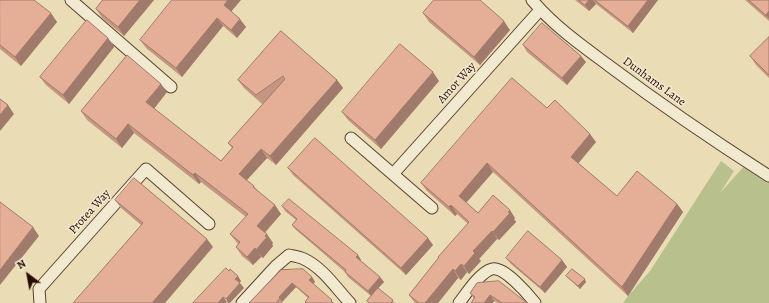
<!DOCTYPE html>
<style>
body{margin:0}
#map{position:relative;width:769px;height:303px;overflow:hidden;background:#eaddb6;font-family:Alegreya,serif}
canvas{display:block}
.north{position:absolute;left:8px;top:255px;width:40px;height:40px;-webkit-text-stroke:3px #f1e9d0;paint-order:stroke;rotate:328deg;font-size:11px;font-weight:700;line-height:16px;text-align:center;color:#2a0b02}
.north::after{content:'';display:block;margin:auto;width:14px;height:18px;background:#2a0b02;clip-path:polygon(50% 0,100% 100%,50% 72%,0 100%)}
</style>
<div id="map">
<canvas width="769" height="303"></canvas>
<div class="north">N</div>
</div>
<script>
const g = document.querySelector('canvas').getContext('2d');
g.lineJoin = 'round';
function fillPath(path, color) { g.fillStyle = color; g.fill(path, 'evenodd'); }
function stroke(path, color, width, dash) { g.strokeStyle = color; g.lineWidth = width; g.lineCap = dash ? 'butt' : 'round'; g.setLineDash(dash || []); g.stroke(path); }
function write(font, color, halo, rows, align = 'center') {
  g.font = font + ' Alegreya,serif'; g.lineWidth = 3; g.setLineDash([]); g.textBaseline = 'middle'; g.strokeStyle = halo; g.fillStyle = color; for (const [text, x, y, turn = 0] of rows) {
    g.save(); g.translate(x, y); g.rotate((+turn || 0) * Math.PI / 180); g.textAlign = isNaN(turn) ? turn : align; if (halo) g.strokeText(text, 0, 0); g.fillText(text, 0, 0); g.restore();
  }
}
const green = new Path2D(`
 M721 161 734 171 720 193 748 162 769 176V303H623L628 296 650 271Z`);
const minor = new Path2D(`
 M71 0 171 87
 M532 0C554 26 581 45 608 65 660 104 714 141 769 176
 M351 138 432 208
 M393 174 540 10
 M40 303 39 289 146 169 209 224
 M242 303 276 266 289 255C294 256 300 257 304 259 323 268 336 288 350 303
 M459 303C466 294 480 272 492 269 504 266 528 294 535 303`);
const wall = new Path2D(`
 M0 0 57 22 21 66 0 49Z
 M103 0H154L124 36 102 18 96 9Z
 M575 0H658L633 33 596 4 589 11Z
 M745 0H769V21Z
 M231 12 246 27 237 38 223 26 182 77 146 48 140 40Z
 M423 13 510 30 480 65 429 22Z
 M281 31 337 80 343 88 276 165 267 158 247 180 254 186 258 191 281 214 265 233 273 243 272 244 273 246 263 258 261 257 253 265 242 256 236 247 238 244 230 234 246 217 201 182 199 184 134 133 122 148 87 120 81 111 167 92 154 109 221 161 232 148 228 143 265 102 262 104 244 88 238 80Z
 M769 37V78L756 65 750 56Z
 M108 38 114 47 69 104 46 85 40 77Z
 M523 45 586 62 567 85 527 52Z
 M439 81 381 149 348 120 342 112Z
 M547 108 596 142 578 163 617 196 677 204 683 212 628 296 493 172 466 203 478 213 515 218 514 219 516 222 499 240 497 239 479 259 481 261 469 274 467 272 461 280 458 278 438 303H415L409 295 468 224 457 214 455 216 427 191 421 183Z
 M288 168 433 245 406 275 293 175Z
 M115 200 213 247 141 225 121 208Z
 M282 206 358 255 361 260H360L380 277 384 282 378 288 395 303H368L367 301 371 296 348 277 345 272 295 229 292 225 296 220 285 211Z
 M506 258 562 260 567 267 545 293 511 264Z
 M281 270 312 277 315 282 313 284 334 303H306L305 302 308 298 296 287 282 302 283 303H249Z
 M566 276 586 282 580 289 568 278Z
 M477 283 527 303H497L494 301 493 303H471L474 299 470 293Z`);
const shadedWall = new Path2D(`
 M140 0H154L124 36 118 27Z
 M228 0H241L230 13 224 5Z
 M589 0H593L596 4 589 11 585 5Z
 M648 0H658L633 33 628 26Z
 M769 11V19L766 15Z
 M51 13 57 22 21 66 15 57Z
 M217 18 223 26 182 77 176 68Z
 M240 19 246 27 237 38 231 30Z
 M504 21 510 30 480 65 474 57Z
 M108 38 114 47 69 104 63 95Z
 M581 56 586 62 567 85 562 78Z
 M433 72 439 81 381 149 375 140Z
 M337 80 343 88 276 165 270 156Z
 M161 84 167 92 152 111 146 102Z
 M8 105 14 114 0 131V115Z
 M128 124 134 133 122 148 116 139Z
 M590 134 596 142 577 165 571 157Z
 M261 149 267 158 245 182 239 174Z
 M487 163 493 172 465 204 459 196Z
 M195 173 201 182 199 184 193 175Z
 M677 204 683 212 628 296 622 287Z
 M275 205 281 214 263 234 257 226Z
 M451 205 457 214 455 216 449 207Z
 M510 210 515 218 514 219 516 222 499 240 493 232Z
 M33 227 39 236 0 285V270Z
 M492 231 497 239 479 259 481 261 469 274 464 266 473 251Z
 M267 234 273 243 272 244 273 246 263 258 256 250Z
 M428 238 433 245 406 275 401 268Z
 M207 239 213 247 165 303H152Z
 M255 248 261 257 253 265 247 257Z
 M358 255 361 260 359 261 356 257Z
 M562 260 567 267 545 293 540 287Z
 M461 264 467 272 461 280 455 271Z
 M453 269 458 278 438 303H425Z
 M238 276 241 281 239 284 235 279Z
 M312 277 315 282 312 285 309 280Z
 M380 277 384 282 371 296 368 291Z
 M585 279 586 282 580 289 578 286Z
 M240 283 244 288 230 303H228L226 299Z
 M292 283 296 287 282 302 279 297Z
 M490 295 494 301 493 303H484Z
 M223 297 227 302 226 303H218Z`);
const building = new Path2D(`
 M0 0H34L51 13 15 57 0 45Z
 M103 0H140L118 27 96 9Z
 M172 0H228L224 5 240 19 231 30 217 18 176 68 140 40Z
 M434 0H480L504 21 474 57 423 13Z
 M579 0H589L585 5Z
 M595 0H648L628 26Z
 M749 0H769V11L766 15Z
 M87 20 108 38 63 95 40 77Z
 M542 23 581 56 562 78 523 45Z
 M281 31 337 80 270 156 261 149 239 174 254 186 253 187 275 205 257 226 267 234 265 236 267 237 256 250 255 248 247 257 236 247 240 242 230 234 248 214 195 173 193 175 128 124 116 139 81 111 127 55 161 84 146 102 221 161 233 147 228 143 285 79 283 76 256 95 238 80Z
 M769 37V75L750 56Z
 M400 44 433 72 375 140 342 112Z
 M512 78 547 108 555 100 590 134 571 157 617 196 637 171 677 204 622 287 487 163 459 196 478 213 493 195 510 210 508 212 510 213 493 232 492 231 473 251 475 253 464 266 461 264 455 271 453 269 425 303H419L409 295 439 257H438L469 222 451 205 449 207 421 183Z
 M0 99 8 105 0 115Z
 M315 138 428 238 401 268 288 168Z
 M134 178 207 239 152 303H73L143 223 115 200Z
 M289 199 358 255 356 257 380 277 368 291 345 272 346 270 292 225 297 219 282 206Z
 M0 202 33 227 0 270Z
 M528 231 562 260 540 287 506 258Z
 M226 268 229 271 230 269 238 276 235 279 240 283 226 299 223 297 218 303H193Z
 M303 269 312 277 309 280 332 300 331 301 333 303H307L305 302 309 297 292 283 279 297 280 298 276 303H249L281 270Z
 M572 269 585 279 578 286 566 276Z
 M499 281 527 303H502L490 295 484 303H471L475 297 470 293 477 283Z
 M378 288 393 300 391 303H369L367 301Z`);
const streetNames = [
 ["Dunhams Lane",654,82,36],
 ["Amor Way",457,83,-48],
 ["Protea Way",90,212,-48]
];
fillPath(green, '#b8c08d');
stroke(minor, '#5a402f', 13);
stroke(minor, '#f1e9d0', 11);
fillPath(wall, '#c59682');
fillPath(shadedWall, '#a07a6a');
fillPath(building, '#e5ae97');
stroke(building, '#a07a6a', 1);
write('12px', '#2a0b02', '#f1e9d0', streetNames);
</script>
